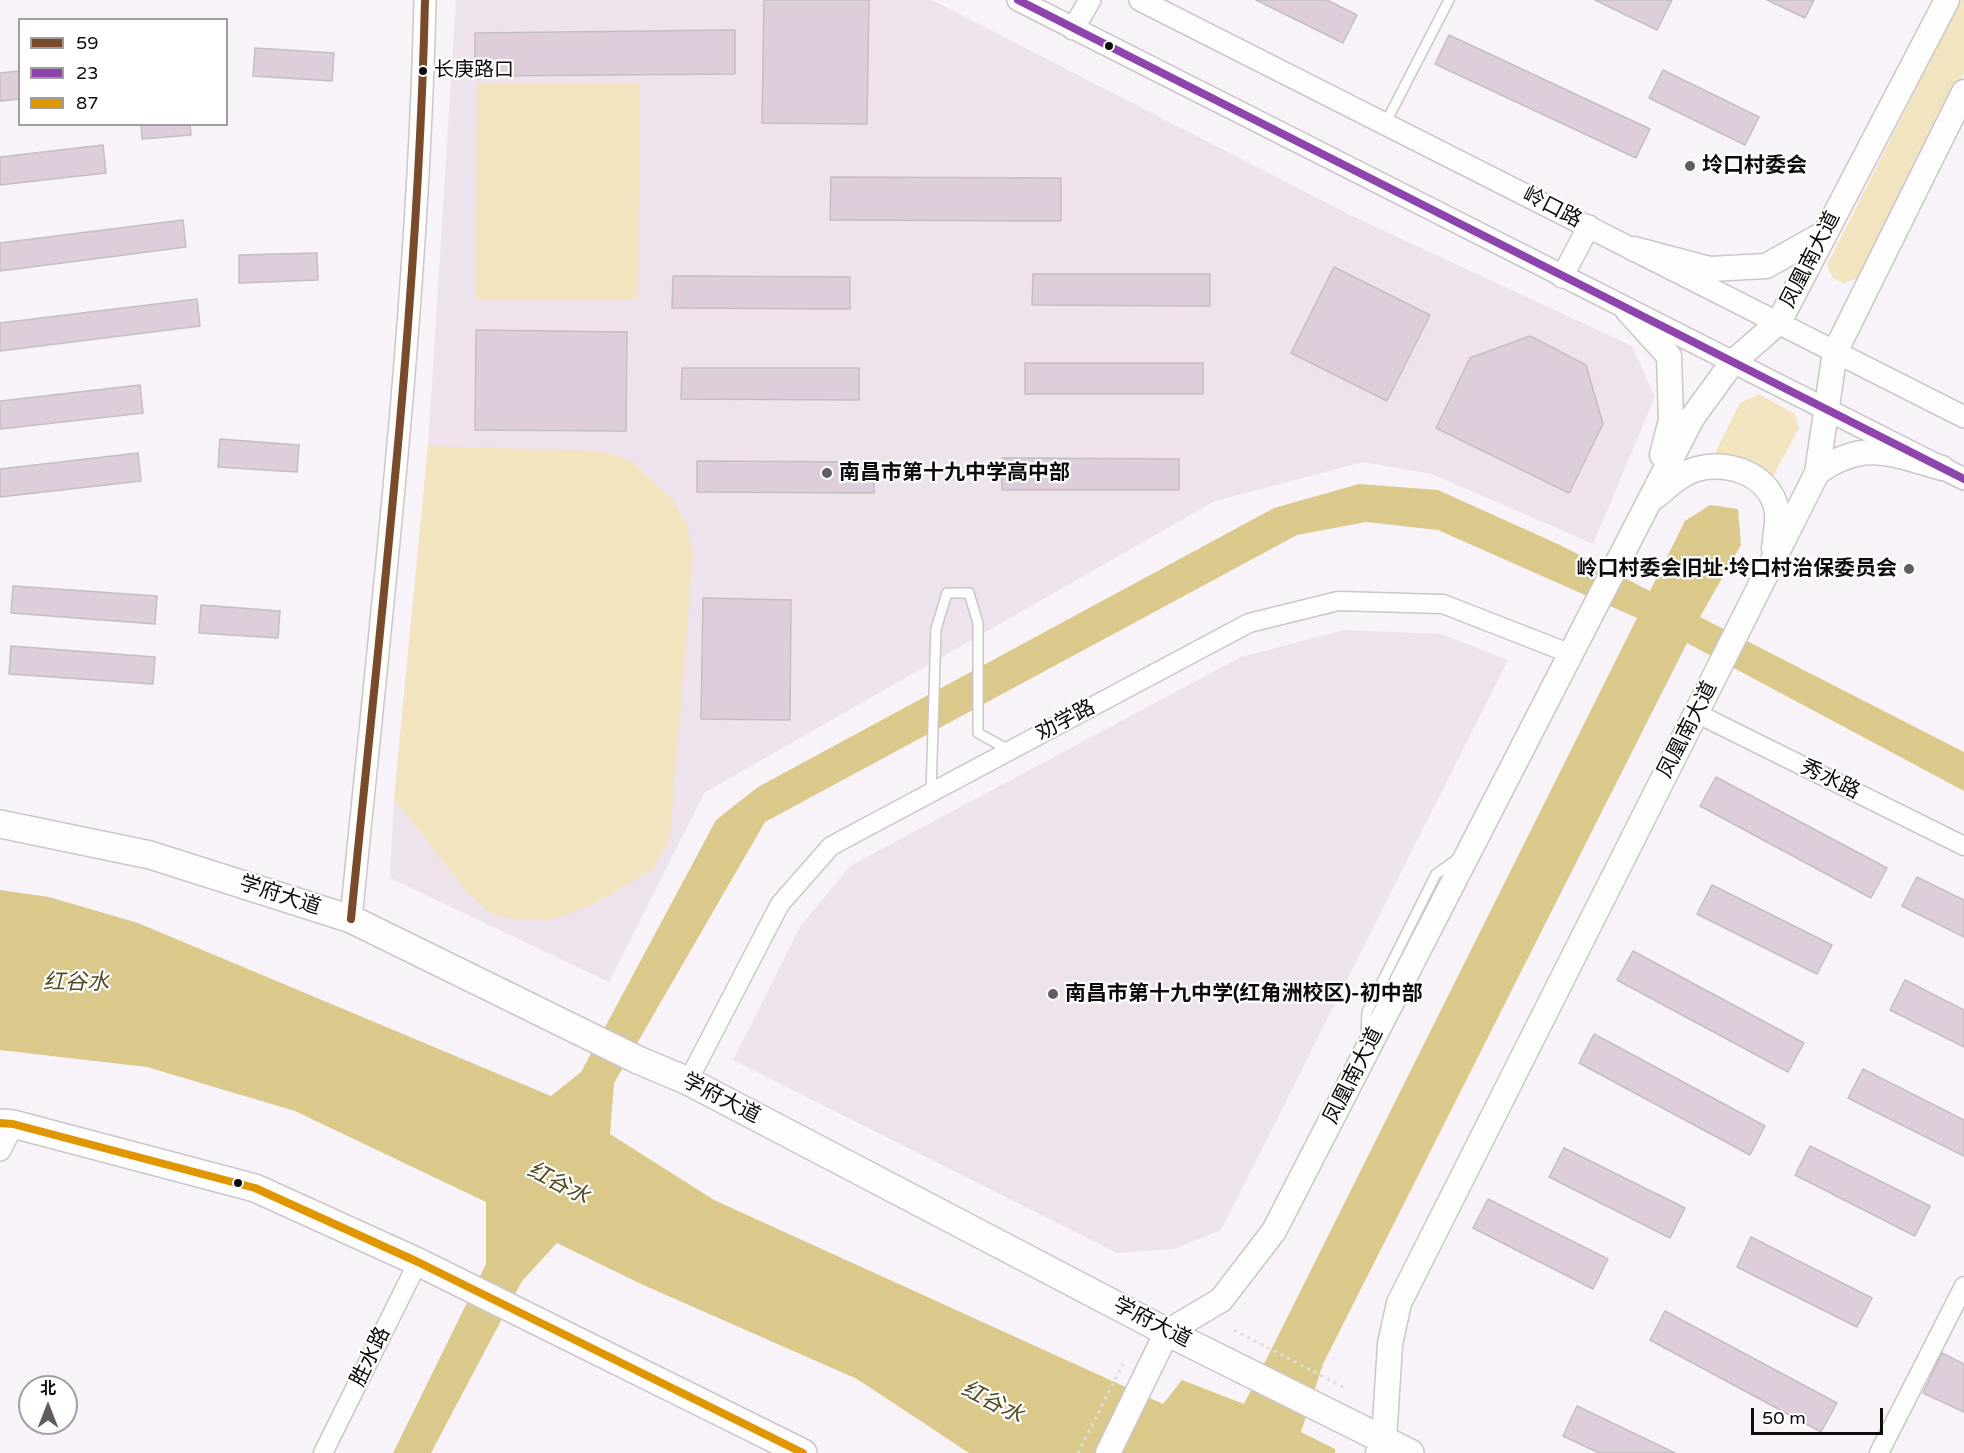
<!DOCTYPE html>
<meta charset="utf-8">
<style>
body{margin:0}
#map{position:relative;width:1964px;height:1453px;overflow:hidden;background:#f8f3f8;font-family:"Varela Round","Noto Sans SC",sans-serif}
canvas{display:block}
.legend{position:absolute;left:18px;top:18px;width:210px;height:108px;box-sizing:border-box;background:#fff;border:2px solid #9f9d9f;margin:0;padding:8px 10px;list-style:none;font-size:18px;color:#0f0b0e}
.legend li{display:flex;align-items:center;gap:12px;height:30px}
.legend b{width:30px;border:2px solid #9f9d9f}
.north{position:absolute;left:18px;top:1375px;width:60px;height:60px;box-sizing:border-box;background:#fff;border:2px solid #9f9d9f;border-radius:50%;rotate:0deg;font-size:16px;font-weight:700;line-height:24px;text-align:center;color:#0f0b0e}
.north::after{content:'';display:block;margin:auto;width:21px;height:27px;background:#615c60;clip-path:polygon(50% 0,100% 100%,50% 72%,0 100%)}
.scale{position:absolute;left:1751px;top:1408px;width:132px;height:27px;box-sizing:border-box;border:3px solid #0f0b0e;border-top:0;padding-left:8px;font-size:18px;line-height:21px;white-space:nowrap;color:#0f0b0e;-webkit-text-stroke:4px #fff;paint-order:stroke}
</style>
<div id="map">
<canvas width="1964" height="1453"></canvas>
<ul class="legend">
<li><b style="height:8px;background:#7a4b2a"></b>59</li>
<li><b style="height:8px;background:#8e44ad"></b>23</li>
<li><b style="height:8px;background:#e09601"></b>87</li>
</ul>
<div class="north">北</div>
<div class="scale">50 m</div>
</div>
<script>
const g = document.querySelector('canvas').getContext('2d');
g.lineJoin = 'round';
function fillPath(path, color) { g.fillStyle = color; g.fill(path, 'evenodd'); }
function stroke(path, color, width, dash) { g.strokeStyle = color; g.lineWidth = width; g.lineCap = dash ? 'butt' : 'round'; g.setLineDash(dash || []); g.stroke(path); }
function write(font, color, halo, rows, align = 'center') {
  g.font = font + ' "Varela Round","Noto Sans SC",sans-serif'; g.lineWidth = 4.5; g.setLineDash([]); g.textBaseline = 'middle'; g.strokeStyle = halo; g.fillStyle = color; for (const [text, x, y, turn = 0] of rows) {
    g.save(); g.translate(x, y); g.rotate((+turn || 0) * Math.PI / 180); g.textAlign = isNaN(turn) ? turn : align; if (halo) g.strokeText(text, 0, 0); g.fillText(text, 0, 0); g.restore();
  }
}
const built = new Path2D(`
 M456 0H932L1352 216 1632 346 1655 397 1593 544 1432 474 1363 462 1215 501 704 793 609 982 390 878 394 799 428 446Z
 M1344 630 1441 634 1508 660 1221 1230 1174 1249 1117 1253 733 1060 800 927 850 866 1241 657Z`);
const green = new Path2D(`
 M1961 0H1964V73L1862 277 1844 283 1833 278 1827 265Z
 M477 83 640 84 638 300 476 299Z
 M1759 394 1795 414 1799 428 1771 480 1714 455 1740 403Z
 M428 446 598 451 630 460 671 498 686 522 693 553 670 836 655 868 594 904 552 920H521L491 914 466 891 394 799Z`);
const water = new Path2D(`
 M1359 484 1438 490 1560 545 1650 591 1685 521 1710 505 1738 509 1741 545 1700 617 1964 752V791L1687 643 1323 1364 1301 1432 1335 1449V1453H969L857 1379 641 1284 557 1243 522 1281 431 1453H393L486 1264V1202L295 1111 147 1067 0 1050V890L49 897 138 923 551 1096 581 1072 716 820 758 787 1274 508ZM1366 522 1438 530 1637 618 1244 1404 1182 1380 1163 1404 714 1200 610 1134 614 1083 765 822 1297 535Z`);
const building = new Path2D(`
 M764 0H869L867 124 762 123Z
 M1256 0H1327L1357 15 1343 43Z
 M1595 0H1672L1657 30Z
 M1767 0H1814L1805 18Z
 M735 30V74L475 76V33Z
 M1449 35 1650 129 1636 158 1435 64Z
 M255 48 334 53 332 81 253 76Z
 M1663 70 1759 117 1745 145 1649 98Z
 M20 71V99L0 101V73Z
 M141 124H190L191 135 142 139Z
 M103 145 106 173 0 185V157Z
 M831 177 1061 178V221L830 220Z
 M183 220 186 247 0 271V243Z
 M317 253 318 280 239 283V255Z
 M1334 267 1430 315 1387 401 1291 353Z
 M1033 274H1210V306L1032 305Z
 M673 276 850 277V309L672 308Z
 M197 299 200 326 0 351V323Z
 M476 330 627 332 626 431 475 430Z
 M1530 336 1586 365 1603 424 1569 493 1436 428 1470 358Z
 M1025 363H1203V394H1025Z
 M682 368H859V400L681 399Z
 M140 385 143 413 0 429V401Z
 M220 439 299 445 297 472 218 467Z
 M138 453 141 481 0 497V469Z
 M1002 458 1179 459V490H1002Z
 M697 461 874 462V493L697 492Z
 M13 586 157 596 155 624 11 613Z
 M703 598 791 600 790 720 701 719Z
 M201 605 280 611 278 638 199 633Z
 M11 646 155 657 153 684 9 674Z
 M1716 777 1887 868 1871 898 1700 806Z
 M1917 877 1964 900V937L1902 906Z
 M1712 885 1832 945 1817 974 1697 914Z
 M1633 951 1804 1043 1788 1072 1617 980Z
 M1905 980 1964 1010V1047L1890 1010Z
 M1594 1034 1765 1126 1750 1155 1579 1063Z
 M1863 1069 1964 1120V1156L1848 1098Z
 M1810 1146 1930 1206 1915 1236 1795 1175Z
 M1564 1148 1685 1208 1670 1238 1549 1177Z
 M1488 1199 1608 1259 1593 1289 1473 1228Z
 M1751 1237 1872 1298 1857 1327 1737 1267Z
 M1665 1311 1837 1403 1821 1432 1650 1340Z
 M1942 1353 1964 1364V1412L1923 1393Z
 M1577 1406 1675 1453H1599L1563 1436Z`);
const path = new Path2D(`
 M1234 1330 1347 1389
 M1078 1453 1125 1360`);
const service = new Path2D(`
 M1385 124 1449 0
 M931 793 936 629 947 593H969L978 623V733L1009 750
 M1366 1035 1367 1012 1436 874 1456 860`);
const minor = new Path2D(`
 M1696 713 1964 846
 M688 1081 780 904 831 846 1249 623 1338 601 1443 604 1571 654
 M323 1453 418 1262
 M1879 1453 1964 1286`);
const tertiary = new Path2D(`
 M1018 0 1964 479
 M1140 0 1964 417
 M1073 29 1090 0
 M1562 277 1589 226
 M351 919C381 614 418 307 425 0
 M0 1150 13 1124`);
const secondary = new Path2D(`
 M1634 249 1710 269 1766 266 1825 233
 M1628 311 1669 356 1671 420 1662 455
 M1817 473C1863 439 1892 454 1942 468
 M1655 497C1665 489 1674 480 1685 474 1718 456 1771 471 1777 512 1778 523 1775 538 1774 549
 M1108 1453 1167 1332 1221 1300 1274 1231 1692 418 1732 363 1779 322 1947 0
 M1378 1453 1384 1440 1390 1344 1399 1303 1817 473 1835 352 1964 92`);
const primary = new Path2D(`
 M0 824 150 855 351 919 638 1060 688 1081 1167 1332 1410 1453
 M0 1123 13 1124 255 1188 418 1262 803 1453`);
const bus1 = new Path2D(`
 M351 919C381 614 418 307 425 0`);
const bus2 = new Path2D(`
 M1018 0 1964 479`);
const bus3 = new Path2D(`
 M0 1123 13 1124 255 1188 418 1262 803 1453`);
const markers = [
 [1109,46,5,"#0f0b0e"],
 [423,71,5,"#0f0b0e"],
 [1690,166,6,"#615c60"],
 [827,473,6,"#615c60"],
 [1909,569,6,"#615c60"],
 [1053,994,6,"#615c60"],
 [238,1183,5,"#0f0b0e"]
];
const busNames = [
 ["长庚路口",434,71]
];
const poiNames = [
 ["坽口村委会",1702,166],
 ["南昌市第十九中学高中部",839,473],
 ["岭口村委会旧址·坽口村治保委员会",1897,569,"right"],
 ["南昌市第十九中学(红角洲校区)-初中部",1065,994]
];
const streetNames = [
 ["岭口路",1552,208,27],
 ["凤凰南大道",1811,260,-63],
 ["劝学路",1066,721,-28],
 ["凤凰南大道",1688,730,-63],
 ["秀水路",1830,780,26],
 ["学府大道",280,896,18],
 ["凤凰南大道",1354,1076,-63],
 ["学府大道",721,1099,27],
 ["学府大道",1152,1323,27],
 ["胜水路",371,1357,-64]
];
const waterNames = [
 ["红谷水",76,983],
 ["红谷水",558,1184,27],
 ["红谷水",992,1403,27]
];
fillPath(built, '#eee2ec');
fillPath(green, '#f1e4bf');
fillPath(water, '#dbc98b');
fillPath(building, '#decedc');
stroke(building, '#c3bec2', 1.5);
stroke(service, '#cac6ca', 12);
stroke(minor, '#cac6ca', 21);
stroke(tertiary, '#cac6ca', 24);
stroke(secondary, '#cac6ca', 27);
stroke(primary, '#cac6ca', 30);
stroke(path, '#deddde', 3, [3, 4.5]);
stroke(service, '#fefdfe', 9);
stroke(minor, '#fefdfe', 18);
stroke(tertiary, '#fefdfe', 21);
stroke(secondary, '#fefdfe', 24);
stroke(primary, '#fefdfe', 27);
stroke(bus1, '#7a4b2a', 8);
stroke(bus2, '#8e44ad', 8);
stroke(bus3, '#e09601', 8);
for (const [x, y, r, color] of markers) { const dot = new Path2D(); dot.arc(x, y, r, 0, 2 * Math.PI); g.fillStyle = color; g.fill(dot); stroke(dot, '#fff', 2); }
write('20px', '#0f0b0e', '#fff', busNames, 'left');
write('bold 21px', '#0f0b0e', '#fff', poiNames, 'left');
write('21px', '#0f0b0e', '#fff', streetNames);
write('italic 22px', '#544a23', '#fff', waterNames);
</script>
